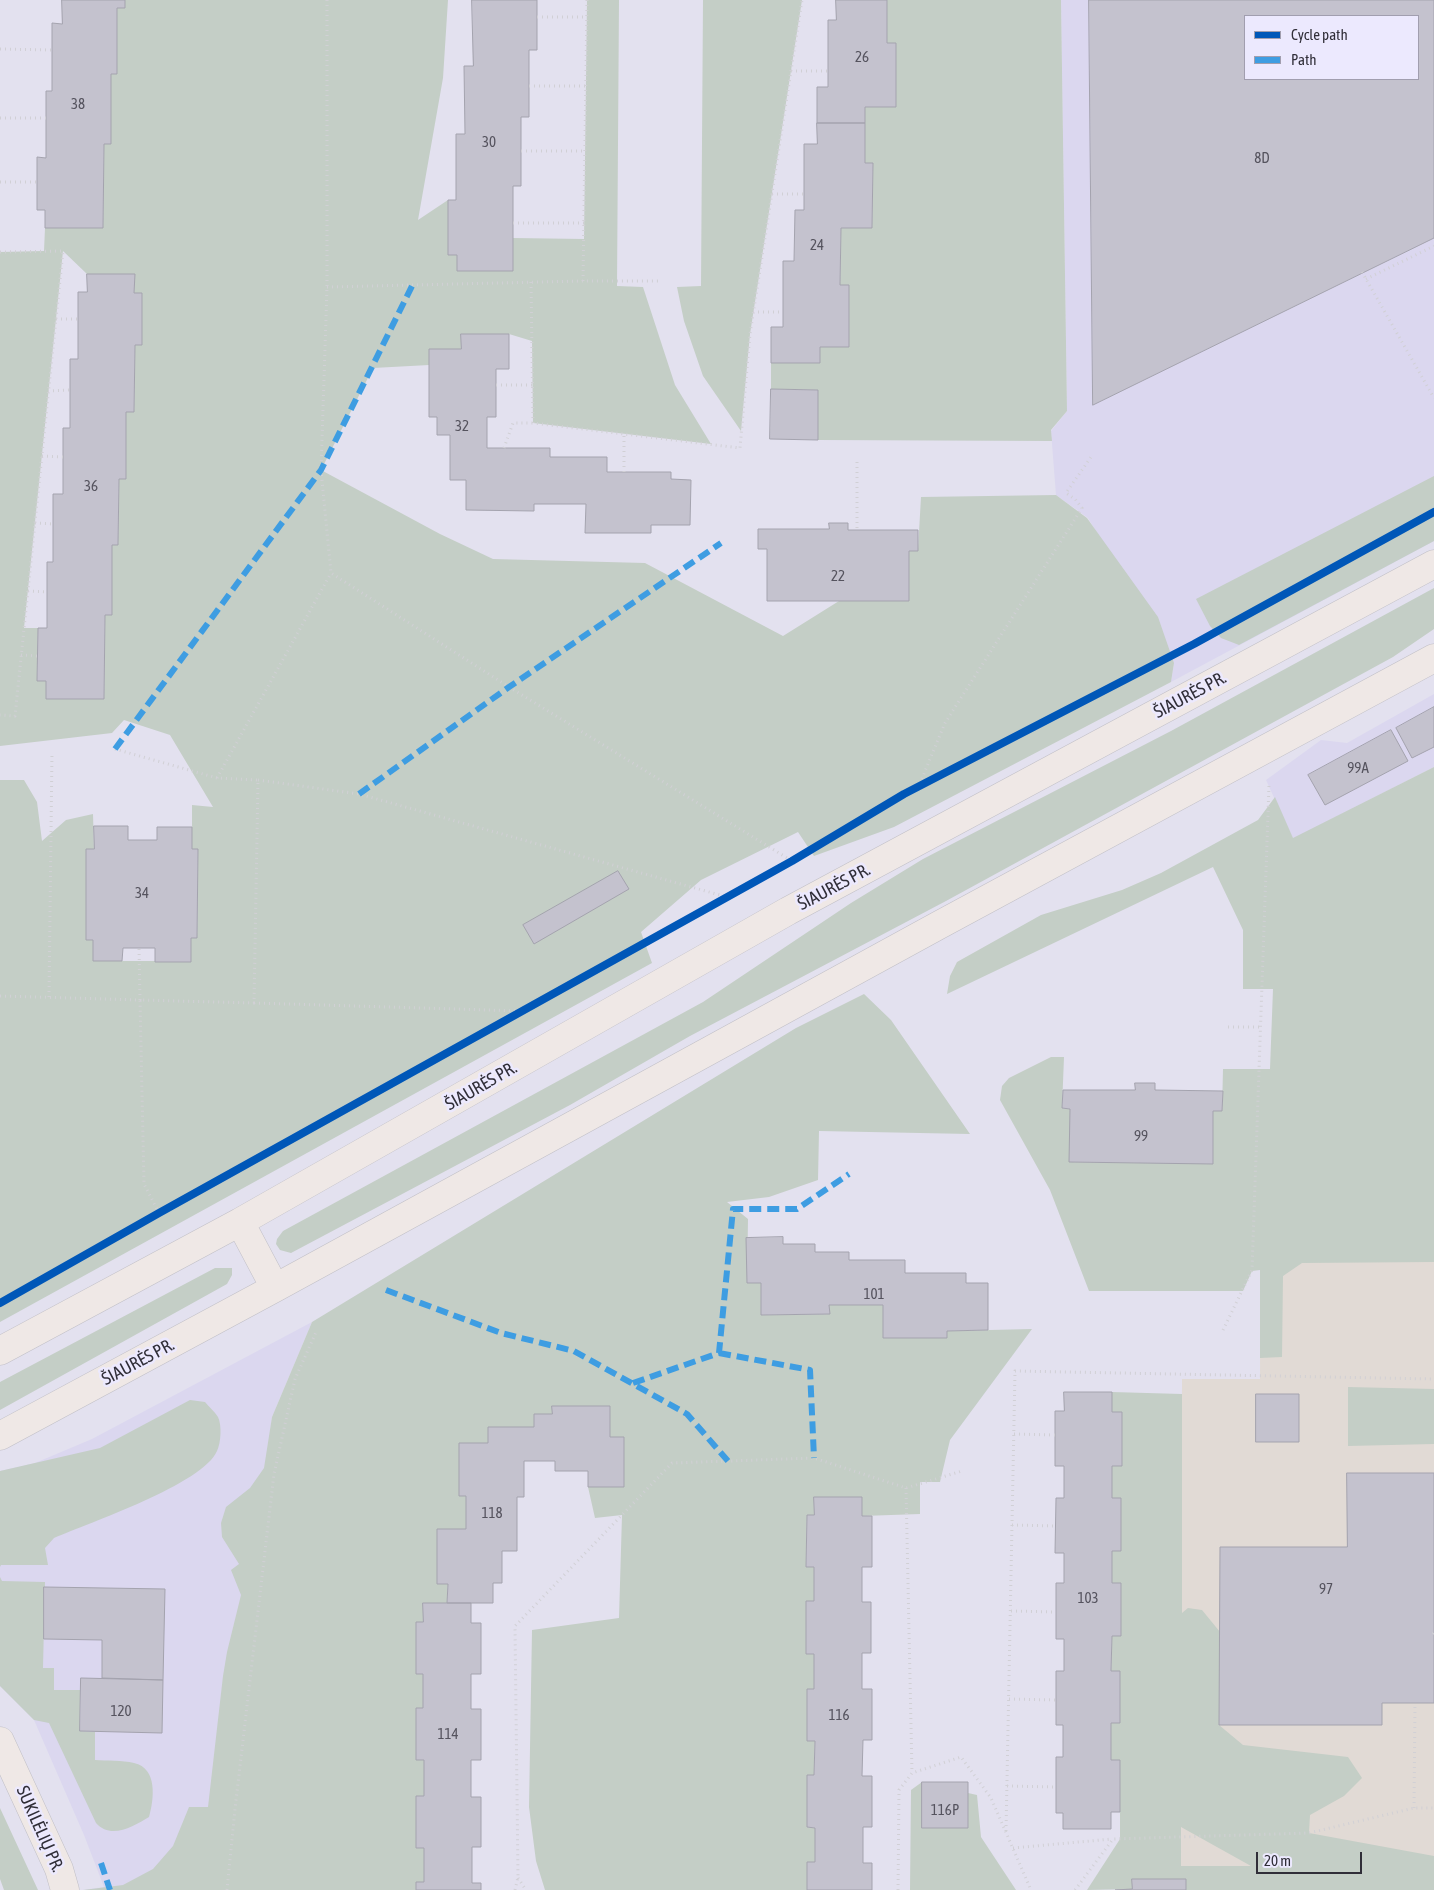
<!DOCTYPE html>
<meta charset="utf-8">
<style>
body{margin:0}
#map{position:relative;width:1434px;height:1890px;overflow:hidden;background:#e3e1ef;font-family:"Asap Condensed",sans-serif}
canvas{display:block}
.legend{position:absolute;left:1244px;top:15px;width:175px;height:65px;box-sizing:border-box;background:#ece9fe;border:1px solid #a19eaf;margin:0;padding:6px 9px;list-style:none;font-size:15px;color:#302e38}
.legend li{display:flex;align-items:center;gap:10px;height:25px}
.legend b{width:25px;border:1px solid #a19eaf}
.scale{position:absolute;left:1256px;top:1852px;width:106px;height:22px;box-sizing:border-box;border:2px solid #302e38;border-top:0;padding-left:6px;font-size:15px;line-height:18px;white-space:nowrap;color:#302e38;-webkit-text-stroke:4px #ece9fe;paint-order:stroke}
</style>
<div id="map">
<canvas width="1434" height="1890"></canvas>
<ul class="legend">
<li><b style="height:6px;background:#0057b8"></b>Cycle path</li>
<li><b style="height:6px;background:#3e9de2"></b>Path</li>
</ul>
<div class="scale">20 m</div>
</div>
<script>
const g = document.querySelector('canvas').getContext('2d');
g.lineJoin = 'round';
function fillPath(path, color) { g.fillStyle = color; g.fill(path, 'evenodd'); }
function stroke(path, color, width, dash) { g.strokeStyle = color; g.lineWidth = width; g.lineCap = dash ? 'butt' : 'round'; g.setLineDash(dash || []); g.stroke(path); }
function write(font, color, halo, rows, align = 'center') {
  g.font = font + ' "Asap Condensed",sans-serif'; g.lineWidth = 5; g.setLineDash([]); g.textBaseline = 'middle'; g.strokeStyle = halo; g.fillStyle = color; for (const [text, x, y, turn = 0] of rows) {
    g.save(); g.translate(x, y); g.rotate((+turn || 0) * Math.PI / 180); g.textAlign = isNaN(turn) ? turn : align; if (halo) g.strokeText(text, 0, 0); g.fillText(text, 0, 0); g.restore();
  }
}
const built = new Path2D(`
 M1061 0H1434V541L1171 682 1174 663 1088 518 1056 495 1051 431 1067 411ZM1245 16H1418V79H1245Z
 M1434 694V767L1293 839 1266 780 1321 740 1347 743Z
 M312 1322 272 1417 218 1890H83L104 1887 84 1835 34 1720 0 1686V1471L35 1463 92 1439Z`);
const education = new Path2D(`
 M1434 838V1890L1181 1866 1182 1379H1260L1261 1130Z`);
const green = new Path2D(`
 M125 0H448L443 78 418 220 448 200V255H457L513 238 584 239 587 0H619L617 286 643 287 675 385 711 444 533 423 532 341 509 334H461V349H429V365L373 368 321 470 440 534 493 559 645 563 783 636 839 601H909V551L918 550 921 497 1056 495 1087 518 1158 617 1174 663 1171 682 894 827 814 856 798 832 701 880 641 932 652 963 0 1322V780H24L37 802 42 841 66 820 93 814 94 849H86V939L93 940V961H191V938L197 937 198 849H192V805L213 807 170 735 124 720 112 733 0 746V252L44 251 45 228H103L104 144 111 74H117V8H125ZM63 251 87 274H134V293L142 294V345H135L134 411 126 412V478L119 479 118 545H112L105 615 104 699H46V681L37 680 38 628H24Z
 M703 0H802L750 334 741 431 703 376 684 321 677 287 701 286Z
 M887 0H1061L1067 411 1051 430 1052 441 818 440V390L771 389V363H820V347H849V285H840L841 228H872L873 164 865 163V107L887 43Z
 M1434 476V541L1239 645 1221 638 1210 626 1196 599Z
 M1434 588V629L1393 657 946 901 690 1036 570 1105 291 1253 280 1250 276 1244 277 1239 283 1231 703 1002 851 903 923 859 1171 731Z
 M1434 767V1262L1302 1263 1283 1276 1282 1357 1260 1358V1270L1252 1271 1243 1291H1089L1050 1190 1000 1100 1002 1086 1009 1078 1051 1057H1064L1062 1108 1070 1109V1162L1213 1163V1111L1222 1110 1223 1069H1270L1273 989H1243V930L1213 867 947 994 950 976 957 962 1041 915 1122 890 1161 873 1258 820 1275 797 1293 838Z
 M864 994 891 1020 970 1134 819 1131 818 1180 769 1197 727 1202 748 1219 747 1283H761V1315L829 1314V1305H883V1338H946L947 1331 1032 1329 950 1440 940 1482H920V1514L862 1516V1497H815L814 1515H807L806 1567H814V1689H807V1740L815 1741 814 1775 807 1776V1827L815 1828V1862H807V1890H545L536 1861 529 1807 532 1630 619 1618 622 1515 595 1518 588 1487 624 1486V1438L610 1437 552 1406V1414L534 1427H488V1443H459V1496H466V1529L437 1530V1584H448L447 1603 423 1622H416V1674H423V1708L416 1709V1760H424V1882L416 1890H83L123 1885 153 1869 173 1846 189 1807H208L223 1676 227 1652 241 1595 231 1570 239 1564 222 1537 221 1523 226 1507 250 1488 264 1468 272 1417 312 1322 796 1028Z
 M215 1268H232V1275L227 1284 0 1410V1382Z
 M1348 1387 1434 1389V1444L1348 1446Z
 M1112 1392 1182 1394V1613L1188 1608 1202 1610 1220 1632 1219 1725 1243 1745 1348 1757 1362 1778 1344 1796 1310 1815 1309 1833 1434 1856V1890H1186L1185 1879H1133L1132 1889 1087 1890 1120 1839V1760H1111V1723H1120V1672L1111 1671 1112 1636H1121L1112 1583V1551L1121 1550V1498H1112V1466L1122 1412H1112ZM1181 1827 1251 1866H1181Z
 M190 1400 205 1402C209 1407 215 1412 218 1417 222 1425 221 1443 217 1451 203 1484 89 1523 54 1538L45 1548 48 1565H1L0 1567V1471L100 1448Z
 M0 1577 2 1581 45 1582 43 1668H54V1690H80V1731L95 1732V1760C107 1761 122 1760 134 1763 158 1768 154 1800 149 1817 134 1826 111 1840 96 1823L49 1723 34 1720 0 1686Z
 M922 1782V1828H968V1793L977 1795 981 1837 1016 1890H910L911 1790Z
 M0 1808 38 1890H4L0 1879Z`);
const building = new Path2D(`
 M62 0H125V8H117V74H111V144H104L103 228H45V210H37V157L46 158V91H52V23L62 24Z
 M472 0H537V50H529V117H521V186H513V271H457V255H448V200H456V134H465L464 66H473Z
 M836 0H887V43H896V107H865V123H817V87H828V20H836Z
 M1089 0H1434V238L1093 405ZM1245 16H1418V79H1245Z
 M817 123H865V163H873L872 228H841L840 285H849V347H820V363H771V327H783V261H794L795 210H804V144H817Z
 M87 274H135L134 293H142V345H135L134 412H126V479H119L118 545H112V615H105L104 699H46V681H37L38 628H47V562H53V494H63V428H70V359H78V292H87Z
 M461 334H509V369H496V417H487V448H550V457H607V472H671V479L691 480 690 525H651V533H585L586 504H534V511L466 510V480H450V435H437V417H429V349H461Z
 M771 389 818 390V440L770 439Z
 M829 523H848V530H918V551H909V601H767V549H758V529H829Z
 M1434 707V747L1412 758 1396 728Z
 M1391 730 1408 761 1325 805 1308 775Z
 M94 826H128V840H157V827H192V849H198L197 938H191V962H155V948H123L122 961H93V940H86V849H94Z
 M618 871 629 889 534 944 523 925Z
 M1135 1083H1155V1090L1223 1091 1222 1111H1213V1164L1069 1162 1070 1109 1062 1108 1063 1090H1135Z
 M783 1237V1244H815V1252H849V1260H905V1273H966V1283H988V1330L947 1331V1338H883V1305H829L830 1314 761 1315V1283H747L746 1238Z
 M1064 1392H1112V1412H1122V1466H1112V1498H1121V1551H1112V1583H1121V1636H1112L1111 1671H1120V1723H1111V1760H1120V1812H1111V1829H1063V1813H1056V1757H1063V1725H1056V1671H1064V1639H1056V1583H1064V1553H1055L1056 1498H1064V1466H1055V1411H1064Z
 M1256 1394H1299V1442H1256Z
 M552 1406H610V1437H624V1487H588V1471H555V1461H524V1497H517V1551H502V1583H493V1603H447L448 1584H437V1529H466V1496H459V1443H488V1427H534V1414H552Z
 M1347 1473H1434V1703H1382V1725H1219L1220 1547H1347Z
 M814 1497H862V1516H872V1567H862V1602H871V1653H862V1689H872V1740H863L862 1776H872V1827H863V1863H872V1890H807V1862H815V1828L807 1827V1775H814L815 1741H807V1689H814V1654H806V1601H814V1567H806L807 1515H814Z
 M44 1587 165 1589 163 1680 102 1678V1640L44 1639Z
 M423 1603H471V1623H481V1674H471V1709H481V1760H471V1797H481V1847H472V1883H481V1890H416V1882H424V1848H416V1796H424V1760H416V1708H423V1674H416V1622H423Z
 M81 1678 163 1680 162 1733 80 1731Z
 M922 1782H968V1828H922Z
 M1132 1879H1186V1890H1115L1132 1889Z`);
const path = new Path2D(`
 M327 0V287L321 470 331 573 509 687 792 861
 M537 17H587
 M0 49 52 50
 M791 71H828
 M529 86H586
 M0 118H46
 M521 151H585
 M0 182H37
 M772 194H804
 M513 223H584
 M0 252 63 251 15 716 0 715
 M1362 272 1434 398
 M1366 279 1434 246
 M583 281 587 0
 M531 282 533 423 740 448 750 334 802 0
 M327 287 583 281H660
 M753 312H783
 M56 319H78
 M496 385H533
 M48 391 70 390
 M504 448 513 423H533
 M42 456 63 457
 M857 462V530
 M624 472V434
 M35 523 53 524
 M28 591 47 592
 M21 655 38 656
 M115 749 217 778 258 780 254 1003 140 1000 144 1184 159 1213
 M217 778 331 573
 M258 780 359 794 727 897
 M918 788 945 723 1082 508 1075 499 1066 493 1091 457
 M0 996 140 1000 139 948
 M49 997 52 752
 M254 1003 522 1011
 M1228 1027H1262
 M1223 1330 1252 1270 1269 785
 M1014 1434 1055 1435
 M906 1488 912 1773
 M1012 1525 1055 1526
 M1011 1611 1056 1612
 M1433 1634 1434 1633
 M1009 1699 1056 1700
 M1007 1786 1056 1787
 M1414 1808 1415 1703
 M1006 1831 1015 1371 1434 1379
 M1013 1848 1112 1839
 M518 1878 526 1890
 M227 1890 235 1809 274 1474 295 1379 317 1330
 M515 1890 518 1877 515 1626 672 1463 814 1458 906 1488 962 1471
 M898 1890 899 1790 912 1773 961 1757 991 1798 1031 1890
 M1075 1890 1113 1839 1309 1833 1414 1808H1434`);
const major = new Path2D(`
 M240 1222 275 1288
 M0 1351 240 1222 788 911 1434 564
 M0 1436 275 1288 941 924 1434 658
 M0 1741 59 1869 65 1890`);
const quiet = new Path2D(`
 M115 749 321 470 412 286
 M359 794 509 687 721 543
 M386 1290 501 1333 574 1351 687 1414 728 1461
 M719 1353 810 1370 814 1458
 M633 1383 719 1353 733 1209H797L849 1174
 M101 1863 110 1890`);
const cycleway = new Path2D(`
 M0 1303 159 1213 792 861 904 794 1194 644 1434 512`);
const numberNames = [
 ["26",862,57],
 ["38",78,104],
 ["30",489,142],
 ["8D",1262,158],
 ["24",817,245],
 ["32",462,426],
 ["36",91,486],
 ["22",838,576],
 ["99A",1358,768],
 ["34",142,893],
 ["99",1141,1136],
 ["101",874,1294],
 ["118",492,1513],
 ["97",1326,1589],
 ["103",1088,1598],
 ["120",121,1711],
 ["116",839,1715],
 ["114",448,1734],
 ["116P",945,1810]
];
const streetNames = [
 ["ŠIAURĖS PR.",1190,695,-28],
 ["ŠIAURĖS PR.",834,887,-28],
 ["ŠIAURĖS PR.",481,1086,-30],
 ["ŠIAURĖS PR.",138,1362,-28],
 ["SUKILĖLIŲ PR.",40,1829,66]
];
fillPath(built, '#dbd7ef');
fillPath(education, '#e1dad5');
fillPath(green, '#c4cec6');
fillPath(building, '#c4c2ce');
stroke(building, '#a4a3ae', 1);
stroke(major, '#c0bfc6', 29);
stroke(path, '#d1d0d5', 3, [1, 4]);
stroke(major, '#efe8e6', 28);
stroke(quiet, '#3e9de2', 6, [12, 6]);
stroke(cycleway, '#0057b8', 8);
write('15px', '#55535e', null, numberNames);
write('18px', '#302e38', '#ece9fe', streetNames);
</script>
